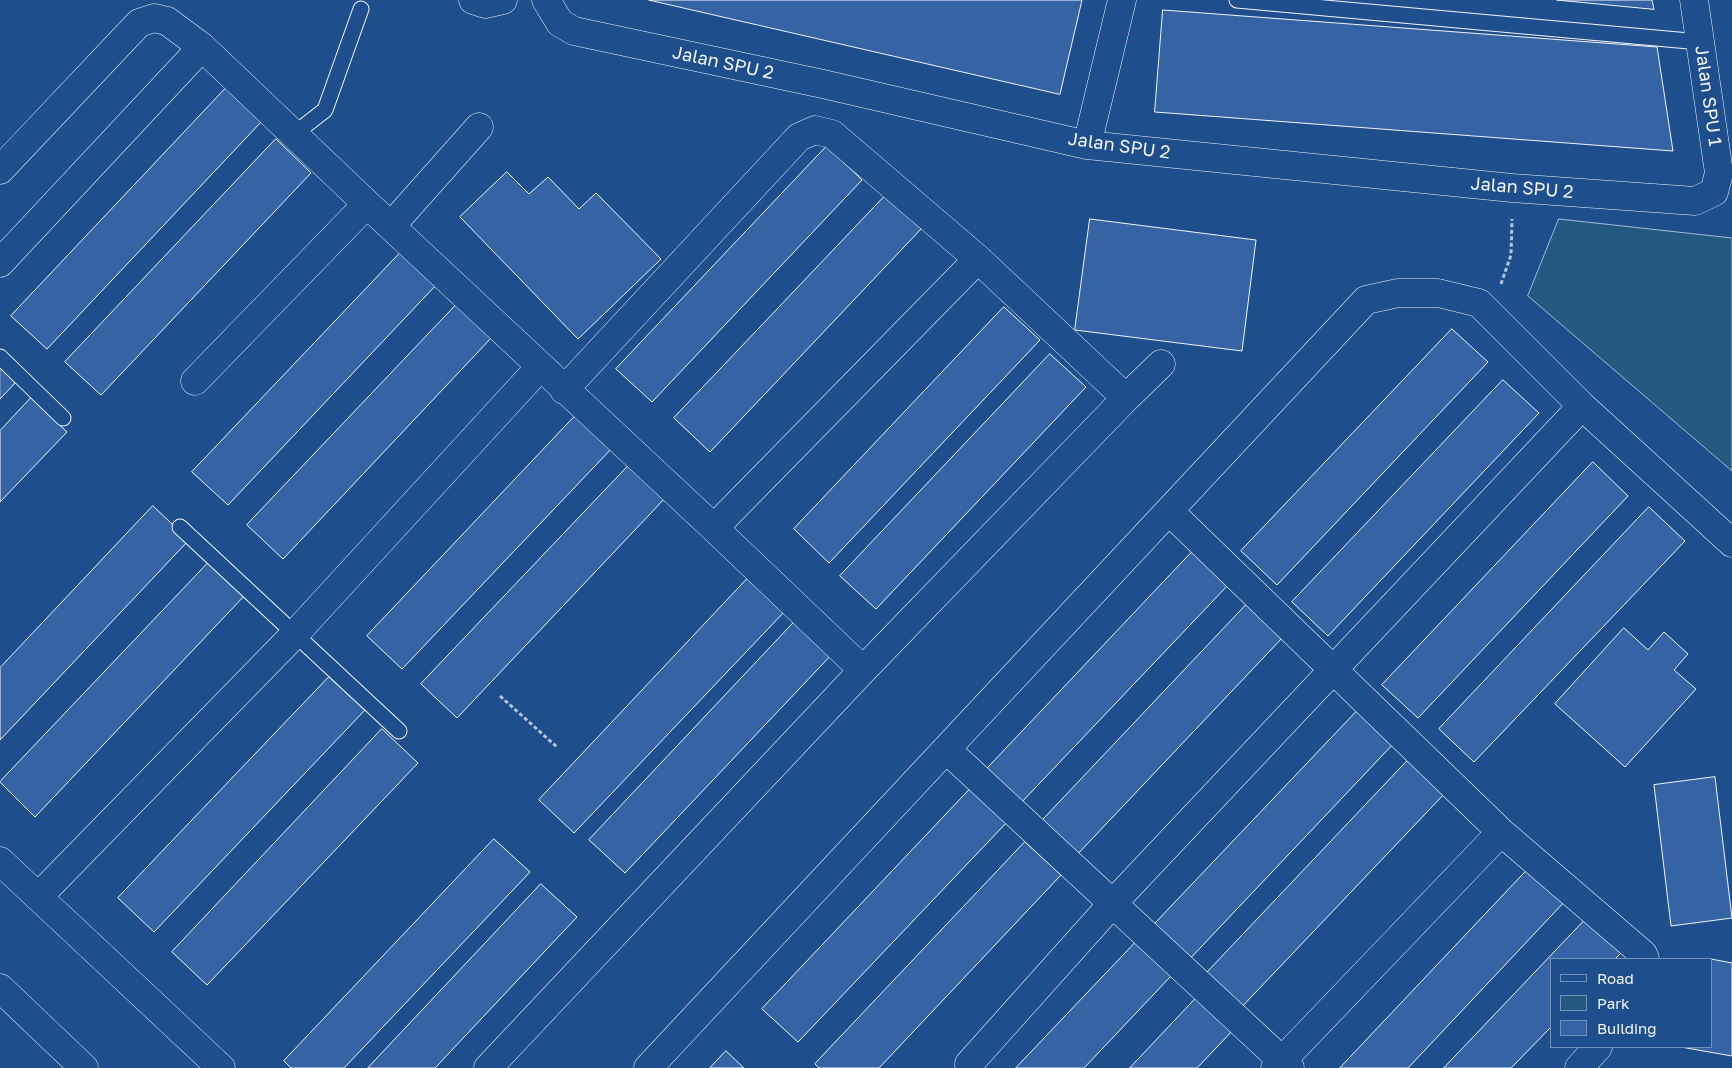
<!DOCTYPE html>
<style>
body{margin:0}
#map{position:relative;width:1732px;height:1068px;overflow:hidden;background:#1f4e8c;font-family:"Golos Text",sans-serif}
canvas{display:block}
.legend{position:absolute;left:1550px;top:958px;width:162px;height:90px;box-sizing:border-box;background:#1f4e8c;border:1px solid #7391ba;margin:0;padding:6px 9px;list-style:none;font-size:15px;color:#f2f6ff}
.legend li{display:flex;align-items:center;gap:10px;height:25px}
.legend b{width:25px;border:1px solid #7391ba}
</style>
<div id="map">
<canvas width="1732" height="1068"></canvas>
<ul class="legend">
<li><b style="height:6px;background:#1f4e8c"></b>Road</li>
<li><b style="height:14px;background:#245a82"></b>Park</li>
<li><b style="height:14px;background:#3563a3"></b>Building</li>
</ul>
</div>
<script>
const g = document.querySelector('canvas').getContext('2d');
g.lineJoin = 'round';
function fillPath(path, color) { g.fillStyle = color; g.fill(path, 'evenodd'); }
function stroke(path, color, width, dash) { g.strokeStyle = color; g.lineWidth = width; g.lineCap = dash ? 'butt' : 'round'; g.setLineDash(dash || []); g.stroke(path); }
function write(font, color, halo, rows, align = 'center') {
  g.font = font + ' "Golos Text",sans-serif'; g.lineWidth = 4; g.setLineDash([]); g.textBaseline = 'middle'; g.strokeStyle = halo; g.fillStyle = color; for (const [text, x, y, turn = 0] of rows) {
    g.save(); g.translate(x, y); g.rotate((+turn || 0) * Math.PI / 180); g.textAlign = isNaN(turn) ? turn : align; if (halo) g.strokeText(text, 0, 0); g.fillText(text, 0, 0); g.restore();
  }
}
const green = new Path2D(`
 M1559 219 1732 238V471L1528 296Z`);
const building = new Path2D(`
 M649 0H1082L1060 94Z
 M1557 0H1652L1654 9Z
 M1163 10 1657 47 1673 151 1155 112Z
 M227 87 262 121 47 349 11 316Z
 M276 139 311 173 101 395 65 362Z
 M827 146 862 180 652 402 616 369Z
 M507 172 529 194 548 177 579 209 596 193 661 259 578 339 460 217Z
 M885 196 921 229 710 452 674 418Z
 M1090 219 1256 240 1242 351 1075 330Z
 M403 250 438 283 228 505 192 472Z
 M458 303 493 336 283 559 247 525Z
 M1004 307 1040 340 829 563 794 529Z
 M1452 329 1488 362 1277 585 1241 551Z
 M1050 354 1086 387 876 609 840 576Z
 M0 366 16 382 0 399Z
 M1503 380 1539 413 1328 636 1292 602Z
 M31 398 67 432 0 502V431Z
 M577 414 613 447 402 669 367 636Z
 M632 462 667 496 457 718 421 684Z
 M1593 462 1628 496 1418 718 1382 685Z
 M153 506 189 540 0 740V668Z
 M1649 507 1685 541 1474 762 1439 729Z
 M1193 551 1229 584 1018 806 983 773Z
 M210 561 246 594 35 817 0 782Z
 M749 577 785 611 574 833 539 800Z
 M1247 604 1283 637 1073 859 1037 826Z
 M799 617 835 651 625 873 589 840Z
 M1624 628 1648 650 1664 632 1688 654 1674 670 1696 689 1625 767 1555 704Z
 M329 677 365 710 154 932 118 898Z
 M1359 709 1395 742 1184 965 1148 931Z
 M382 729 418 763 207 985 172 952Z
 M1411 757 1447 791 1236 1013 1200 980Z
 M1715 777 1732 918 1671 926 1654 785Z
 M972 787 1008 821 798 1042 762 1009Z
 M494 839 530 872 344 1068H291L284 1061Z
 M1025 842 1061 875 879 1068H819L815 1064Z
 M1531 866 1567 899 1408 1068H1340Z
 M541 884 577 917 435 1068H368Z
 M1585 920 1621 953 1615 959H1551V1027L1511 1068H1444Z
 M1135 943 1171 976 1084 1068H1016Z
 M1711 959 1732 963V1056L1681 1047H1711Z
 M1199 995 1235 1028 1197 1068H1130Z
 M726 1051 744 1068H710Z`);
const path = new Path2D(`
 M1501 284 1511 255 1512 219
 M500 696 557 747`);
const lane = new Path2D(`
 M1237 0 1700 42
 M293 135 325 110 361 9
 M0 357 63 418
 M180 527 399 731`);
const street = new Path2D(`
 M473 0 485 4 503 0
 M546 0 560 23 574 31 823 84 1087 145 1512 188 1695 201 1714 192 1719 173 1694 0
 M1087 145 1122 0
 M0 170 139 23 154 18 167 21 202 47 367 204 714 528 863 670
 M391 226 479 127
 M0 263 202 47
 M195 381 367 204
 M564 390 799 137 815 130 832 134 978 259 1126 398
 M1169 511 1501 832 1643 954 1645 959
 M714 528 978 259
 M946 749 1290 1068
 M0 861 221 1068
 M38 897 295 634 540 367
 M0 988 84 1068
 M969 1064 1113 903 1582 406
 M488 1068 863 670 1126 398 1161 364
 M648 1068 1366 300 1398 293H1438L1479 303 1582 406 1732 543
 M1275 1068 1501 832
 M1579 1068 1598 1047`);
const streetNames = [
 ["Jalan SPU 2",723,63,12],
 ["Jalan SPU 1",1708,96,82],
 ["Jalan SPU 2",1119,146,8],
 ["Jalan SPU 2",1522,188,5]
];
fillPath(green, '#245a82');
stroke(green, '#a8bbd7', 1);
fillPath(building, '#3563a3');
stroke(building, '#f2f6ff', 1);
stroke(lane, '#f2f6ff', 17);
stroke(street, '#f2f6ff', 29);
stroke(path, '#b3c4dc', 3, [4, 2.5]);
stroke(lane, '#1f4e8c', 15);
stroke(street, '#1f4e8c', 28);
write('18px', '#f2f6ff', '#1f4e8c', streetNames);
</script>
